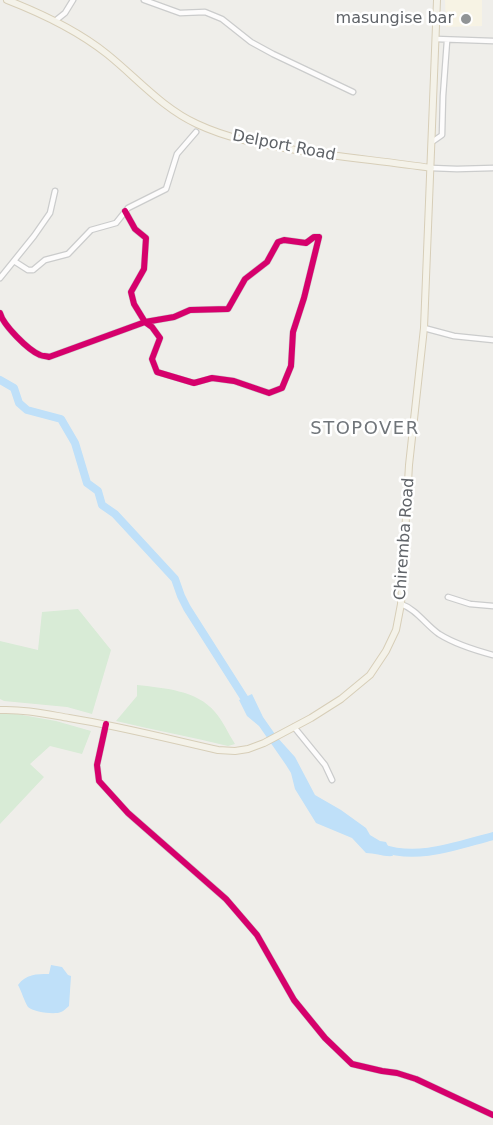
<!DOCTYPE html>
<style>
body{margin:0}
canvas{display:block;background:#efeeea}
</style>
<canvas width="493" height="1125"></canvas>
<script>
const g = document.querySelector('canvas').getContext('2d');
g.lineJoin = 'round';
function fillPath(path, color) { g.fillStyle = color; g.fill(path, 'evenodd'); }
function stroke(path, color, width, dash) { g.strokeStyle = color; g.lineWidth = width; g.lineCap = dash ? 'butt' : 'round'; g.setLineDash(dash || []); g.stroke(path); }
function write(font, color, halo, rows, align = 'center') {
  g.font = font + ' "DejaVu Sans",sans-serif'; g.lineWidth = 5; g.setLineDash([]); g.textBaseline = 'middle'; g.strokeStyle = halo; g.fillStyle = color; for (const [text, x, y, turn = 0] of rows) {
    g.save(); g.translate(x, y); g.rotate((+turn || 0) * Math.PI / 180); g.textAlign = isNaN(turn) ? turn : align; if (halo) g.strokeText(text, 0, 0); g.fillText(text, 0, 0); g.restore();
  }
}
const commercial = new Path2D(`
 M445 0H482V26L446 27Z`);
const green = new Path2D(`
 M78 609 111 650 92 714 67 707 4 701 0 699V641L38 650 42 612Z
 M137 685C163 688 197 690 215 712 223 721 228 733 235 744L228 746C191 737 154 730 116 721L137 696Z
 M11 713 56 721 91 731 82 754 50 746 30 764 44 777 0 824V714Z`);
const water = new Path2D(`
 M252 694 263 717 277 737 295 757 315 795 341 810 366 828 370 835 380 841 386 842 393 856C384 857 375 853 366 853L352 838 316 823 295 789 291 773 286 765 259 726 247 716 239 700Z
 M51 965 62 967 68 975 71 976 69 1006C66 1008 64 1011 61 1012 55 1015 33 1012 28 1007 25 1003 21 990 18 985 26 974 36 974 49 974Z`);
const river = new Path2D(`
 M0 380 14 388 19 403 27 410 61 419 75 443 87 483 98 491 102 505 115 514 175 579 181 596 187 608 250 707
 M382 848C418 861 458 845 493 836`);
const minor = new Path2D(`
 M144 0 180 13 205 12 222 19 251 42 273 54 353 92
 M55 21 65 13 73 0
 M436 39 493 41
 M432 142 442 135 443 96 447 41
 M431 168 457 169 493 168
 M14 261 28 270H33L45 260 68 254 91 230 116 223 128 208 166 189 177 154 196 132
 M0 278 34 236 50 213 55 191
 M0 313C3 325 28 350 40 355 41 356 47 356 49 357L145 322 152 327 160 338 152 359 157 372 194 383 212 378 234 381 269 393 282 388 291 366 293 332 304 298 319 237H314L306 243 284 240 278 242 267 262 245 279 228 309 190 310 174 317 145 322 134 304 131 292 144 269 146 238 135 229 125 211
 M424 328 454 336 493 340
 M448 597 470 604 493 606
 M401 604C416 609 426 625 439 634 455 644 474 650 493 655
 M106 724 97 765 99 781 128 813 226 899 257 935 294 1000 325 1038 352 1064 382 1071 397 1073 416 1079 493 1115
 M294 727 325 765 332 780`);
const major = new Path2D(`
 M7 0C43 14 77 30 107 54 137 78 162 108 197 124 227 138 258 144 290 149 337 157 384 161 431 168
 M0 710C24 709 46 714 69 718 119 726 169 739 218 750L235 751 248 749 264 743 311 718 341 699 370 675 386 651 396 630 401 604 409 465 424 328 437 0`);
const cycleway = new Path2D(`
 M0 313C3 325 28 350 40 355 41 356 47 356 49 357L145 322 152 327 160 338 152 359 157 372 194 383 212 378 234 381 269 393 282 388 291 366 293 332 304 298 319 237H314L306 243 284 240 278 242 267 262 245 279 228 309 190 310 174 317 145 322 134 304 131 292 144 269 146 238 135 229 125 211
 M106 724 97 765 99 781 128 813 226 899 257 935 294 1000 325 1038 352 1064 382 1071 397 1073 416 1079 493 1115`);
const markers = [
 [466,19,6,"#919496"]
];
const poiNames = [
 ["masungise bar",454,19]
];
const streetNames = [
 ["Delport Road",284,146,11],
 ["Chiremba Road",405,539,-86]
];
const neighbourhoodNames = [
 ["STOPOVER",365,429]
];
fillPath(commercial, '#f7f3e4');
fillPath(green, '#d8ebd6');
fillPath(water, '#bfe0f9');
stroke(river, '#bfe0f9', 8);
stroke(minor, '#cbcccc', 7);
stroke(major, '#d7ceb8', 8);
stroke(minor, '#fdfcfc', 4.5);
stroke(major, '#f4f2e9', 6);
stroke(cycleway, '#d6006c', 6);
for (const [x, y, r, color] of markers) { const dot = new Path2D(); dot.arc(x, y, r, 0, 2 * Math.PI); g.fillStyle = color; g.fill(dot); stroke(dot, '#fff', 2); }
write('16px', '#5f6368', '#fff', poiNames, 'right');
write('16px', '#5f6368', '#fff', streetNames);
g.letterSpacing = '1.5px';
write('18px', '#70757a', '#fff', neighbourhoodNames);
g.letterSpacing = '0px';
</script>
